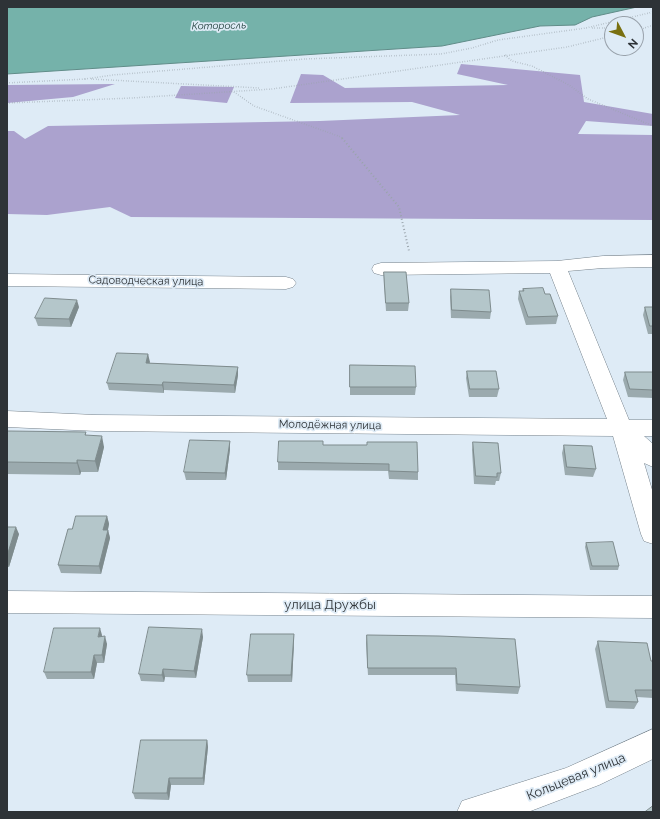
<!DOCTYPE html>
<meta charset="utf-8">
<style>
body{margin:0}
#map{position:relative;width:660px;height:819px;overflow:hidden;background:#deebf6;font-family:Raleway,sans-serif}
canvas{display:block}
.frame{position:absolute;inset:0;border:8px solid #2e3337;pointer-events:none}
.north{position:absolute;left:604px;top:16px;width:40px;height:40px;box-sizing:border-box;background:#deebf6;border:1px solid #98a1aa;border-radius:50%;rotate:131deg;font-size:11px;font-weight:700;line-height:16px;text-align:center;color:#2e3337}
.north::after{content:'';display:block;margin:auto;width:14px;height:18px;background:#797010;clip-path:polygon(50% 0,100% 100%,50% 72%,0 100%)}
</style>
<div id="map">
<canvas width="660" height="819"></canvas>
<div class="frame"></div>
<div class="north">N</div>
</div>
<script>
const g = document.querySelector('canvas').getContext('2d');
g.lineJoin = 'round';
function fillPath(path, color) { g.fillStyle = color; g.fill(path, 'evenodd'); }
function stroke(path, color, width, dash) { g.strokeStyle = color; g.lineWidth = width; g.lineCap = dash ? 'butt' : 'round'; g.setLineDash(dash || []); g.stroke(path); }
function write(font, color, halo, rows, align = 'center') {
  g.font = font + ' Raleway,sans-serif'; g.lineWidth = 3.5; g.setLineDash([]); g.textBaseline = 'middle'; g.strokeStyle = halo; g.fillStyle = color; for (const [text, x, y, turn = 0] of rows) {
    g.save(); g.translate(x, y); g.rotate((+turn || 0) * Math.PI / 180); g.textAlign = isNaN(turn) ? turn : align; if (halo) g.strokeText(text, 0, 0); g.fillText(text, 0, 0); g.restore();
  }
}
const forest = new Path2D(`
 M461 64 580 75 584 102 653 114V126L586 121 578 134 653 135V220L131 217 110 207 47 215 7 214V131H14L25 139 48 126 320 121 460 115 412 102 290 103 301 74 323 75 345 88 508 85 457 74Z
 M115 84 73 97 7 103V85Z
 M181 86 234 87 227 103 175 98Z`);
const water = new Path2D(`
 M7 7H637L592 17 575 25 540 26 442 46 7 74Z`);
const pathFar1 = new Path2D(`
 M636 27H643
 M592 28H612
 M636 31 653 25
 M505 55 512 61 532 66 569 85 588 99 653 126
 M85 79 113 75 305 59 441 54 472 48 498 40 586 28 653 12
 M91 79 260 88
 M7 83 86 79
 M234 92 254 106 341 137 343 139
 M7 103 132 98 272 89 567 47 612 36`);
const path = new Path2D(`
 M342 138 399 207 409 251`);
const street = new Path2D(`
 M653 255V267L603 268 568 271 629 420H653V436H644L653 444V467L644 463 653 493V544L644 541 641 534 613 436 96 431 7 427V411L96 415 607 419 550 273 381 275 374 273 372 269 374 265 381 263 557 261 603 256Z
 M7 274 286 277 293 279 296 283 293 287 286 289 7 286Z
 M7 591 653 596V618L7 613Z
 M653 729V759L599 785 528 812H457L462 801 566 768Z`);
const wall = new Path2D(`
 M384 272 409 303 408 311H386L384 280Z
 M451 289 491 312 490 319 451 318 450 297Z
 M523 289 545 294 558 316 556 324 526 325 518 299 519 291H522Z
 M79 307 71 327 38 326 35 318Z
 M645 307H653V334H648L643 315Z
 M148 354 149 363 238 367V375L235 393 164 390V393L109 390 107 383Z
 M350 365 416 387 415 395H350Z
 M467 371 499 389 497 397H469L466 378Z
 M625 372H653V398L628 397 623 380Z
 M86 432V435L104 447 98 472H81L80 475 7 474V434Z
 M230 441V449L226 480H186L184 472Z
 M473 442 501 473 499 481H496L495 485 474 484 472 450Z
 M323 445 418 472V480L389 479 388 471 278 470V462Z
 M564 445 596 469 593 477 565 475 562 453Z
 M107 516 109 524 108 530 110 538 101 574 61 573 58 565 72 529Z
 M7 527 19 534 9 567H7Z
 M586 543 619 566 618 570H590L585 547Z
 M294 634V642L292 682H248L247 675Z
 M102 635V637L107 644 104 663H97L94 679H47L44 672Z
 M367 635 520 687 518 694 456 691 455 675H368L366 643Z
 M203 637 196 678 165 677 164 682 141 681 139 674Z
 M598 641 651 661H653V698L637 697 638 702 634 709 606 708 595 649Z
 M207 740 208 747 204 785H171L169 800 135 799 133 793Z`);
const shadedWall = new Path2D(`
 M77 300 79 307 71 327 69 319Z
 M148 354 150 362 147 371 146 363Z
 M238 367V375L235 393 234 385Z
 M163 382 164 390V393L162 385Z
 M102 436 104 447 98 472 95 461Z
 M230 441V449L226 480 225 473Z
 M77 460 81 472 80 475 77 463Z
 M107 516 109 524 106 538 103 530Z
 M16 527 19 534 9 567 7 562V556Z
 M108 530 110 538 101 574 99 566Z
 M100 628 102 635 100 644 98 637Z
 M202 629 203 637 196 678 194 671Z
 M294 634V642L292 682 291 675Z
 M105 636 107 644 104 663 102 655Z
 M94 655 97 663 94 679 91 672Z
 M163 669 165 677 164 682 162 675Z
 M207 740 208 747 204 785 203 778Z
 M169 778 171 785 169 800 167 793Z`);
const building = new Path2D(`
 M384 272H406L409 303H386Z
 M543 288 545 294H550L558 316 528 317 519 291H524L523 289Z
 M451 289 489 290 491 312 452 310Z
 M45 298 77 300 69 319 35 318Z
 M645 307H653V326H650Z
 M117 353 148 354 146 363 238 367 234 385 163 382 162 385 107 383Z
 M350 365 415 366 416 387H350Z
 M467 371H496L499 389H470Z
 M625 372H653V390L630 389Z
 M8 431 86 432 85 435 102 436 95 461 77 460V463L7 462V434Z
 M190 440 230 441 225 473 184 472Z
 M279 441H323V445H367V442H417L418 472 389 471V464L278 462Z
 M473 442 498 443 501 473H497V477L476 476Z
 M564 445 592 446 596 469 567 467Z
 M76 516H107L103 530H108L99 566 58 565 68 529H72Z
 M7 527H16L7 556Z
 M613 542 619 566H592L586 543Z
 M149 627 202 629 194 671 163 669 162 675 139 674Z
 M54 628H100L98 637 105 636 102 655H94L91 672H44Z
 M251 634H294L291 675H247Z
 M367 635 439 636 515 639 520 687 457 684 456 668H368Z
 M598 641 647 643 651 661H653V690H635L638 702 609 701Z
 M141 740H207L203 778H169L167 793H133Z
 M653 806V812H645Z`);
const farWaternames = [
 ["Которосль",219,26,-1]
];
const streetNames = [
 ["Садоводческая улица",146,281,1],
 ["Молодёжная улица",330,425,1]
];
const nearStreetnames = [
 ["улица Дружбы",330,605],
 ["Кольцевая улица",576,777,-22]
];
fillPath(forest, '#aba2ce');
fillPath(water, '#75b2aa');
stroke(water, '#608c88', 1);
stroke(street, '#76828b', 1);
stroke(pathFar1, '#9aa4ac', 1.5, [0.5, 2]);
stroke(path, '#9aa4ac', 2, [1, 2.5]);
fillPath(street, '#fff');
fillPath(wall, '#9baaae');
fillPath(shadedWall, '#7e8b8d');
fillPath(building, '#b4c6ca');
stroke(building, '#7e8b8d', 1);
write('italic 10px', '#12322e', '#deebf6', farWaternames);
write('11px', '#2e3337', '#deebf6', streetNames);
write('13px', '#2e3337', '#deebf6', nearStreetnames);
</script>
